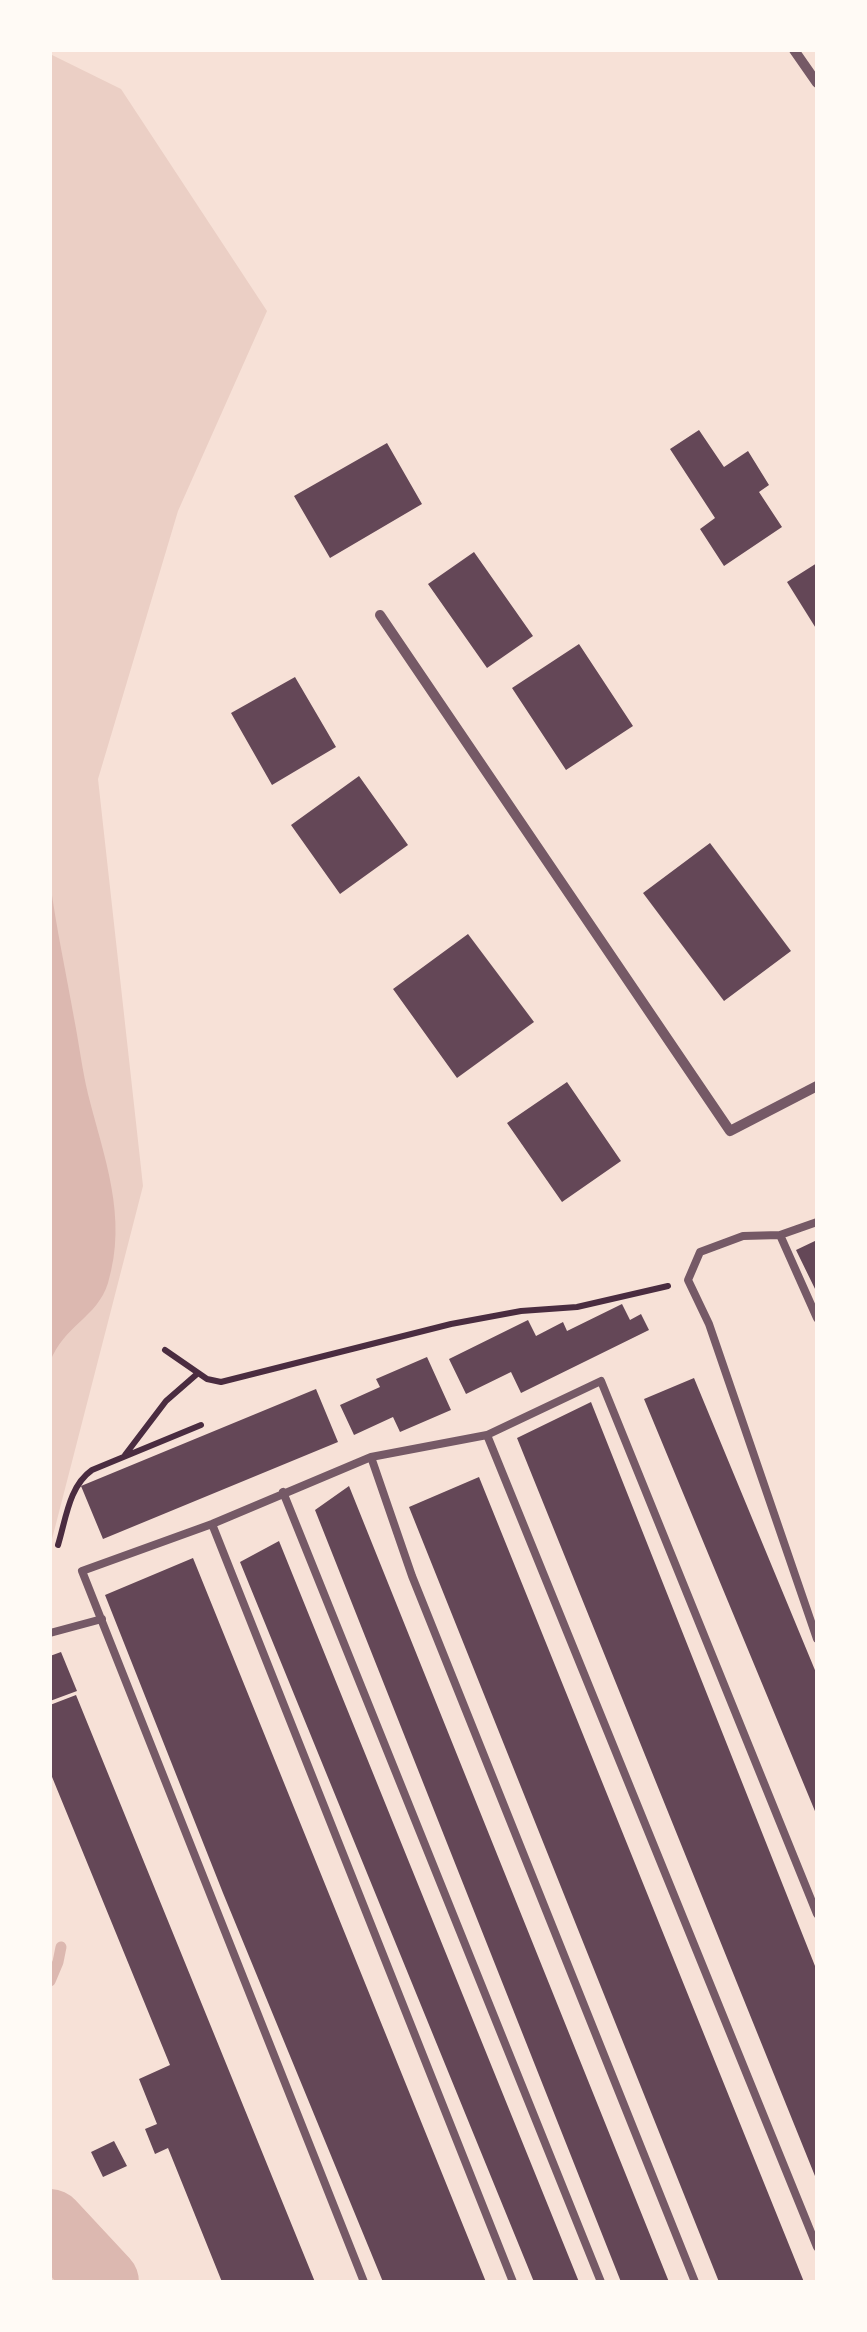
<!DOCTYPE html>
<style>
body{margin:0}
#map{position:relative;width:867px;height:2332px;overflow:hidden;background:#f7e1d7;font-family:"Crimson Pro",serif}
canvas{display:block}
.frame{position:absolute;inset:0;border:52px solid #fffaf5;pointer-events:none}
</style>
<div id="map">
<canvas width="867" height="2332"></canvas>
<div class="frame"></div>
</div>
<script>
const g = document.querySelector('canvas').getContext('2d');
g.lineJoin = 'round';
function fillPath(path, color) { g.fillStyle = color; g.fill(path, 'evenodd'); }
function stroke(path, color, width, dash) { g.strokeStyle = color; g.lineWidth = width; g.lineCap = dash ? 'butt' : 'round'; g.setLineDash(dash || []); g.stroke(path); }
const green = new Path2D(`
 M50 54 121 89 267 311 178 511 98 779 143 1186 50 1547Z
 M50 2248 126 2282H50Z`);
const water = new Path2D(`
 M50 881C56 927 66 972 74 1018 79 1043 82 1069 88 1094 104 1158 128 1216 108 1283 97 1318 64 1325 50 1362Z`);
const stream = new Path2D(`
 M50 1981 58 1962 61 1947`);
const river = new Path2D(`
 M50 2224 104 2282`);
const building = new Path2D(`
 M699 430 724 467 748 451 769 485 759 492 782 527 724 566 700 529 715 518 670 449Z
 M387 443 422 504 330 558 294 496Z
 M474 552 533 636 487 668 428 584Z
 M817 563V630L787 582Z
 M579 644 633 726 566 770 512 688Z
 M295 677 336 747 272 785 231 713Z
 M359 776 408 845 340 894 291 825Z
 M710 843 791 951 724 1001 643 893Z
 M468 934 534 1022 457 1078 393 989Z
 M567 1082 621 1161 562 1202 507 1123Z
 M817 1240V1293L796 1250Z
 M622 1304 630 1320 641 1314 649 1330 521 1393 511 1372 466 1394 449 1359 528 1320 536 1336 563 1322 567 1331Z
 M427 1357 451 1410 400 1432 393 1417 354 1435 340 1405 380 1387 376 1379Z
 M694 1378 817 1675V1816L644 1399Z
 M316 1389 338 1442 103 1539 81 1486Z
 M591 1402 817 1971V2181L517 1438Z
 M479 1477 804 2282H719L409 1507Z
 M349 1486 669 2282H621L315 1510Z
 M279 1541 579 2282H534L240 1562Z
 M193 1558 486 2282H383L223 1893 105 1595Z
 M61 1652 77 1691 50 1701V1656Z
 M76 1695 315 2282H222L168 2148 155 2154 145 2129 157 2124 139 2079 170 2065 50 1772V1705Z
 M114 2141 127 2166 103 2177 91 2152Z`);
const path = new Path2D(`
 M165 1350 207 1379 221 1382 451 1324 521 1311 577 1307 668 1286
 M125 1455 166 1401 197 1374
 M58 1545C66 1519 69 1486 92 1470L201 1425`);
const service = new Path2D(`
 M817 1222 780 1235 743 1236 700 1252 688 1280 709 1324 817 1639
 M780 1235 817 1318
 M487 1435 817 2247
 M371 1457 412 1576 695 2282
 M283 1492 601 2282
 M212 1524 513 2282
 M50 1633 102 1619
 M364 2282 82 1571 212 1524 371 1457 487 1435 601 1381 817 1914`);
const minor = new Path2D(`
 M794 50 817 83
 M380 615 730 1131 817 1086`);
fillPath(green, '#ebcfc5');
fillPath(water, '#dcb8b0');
stroke(stream, '#dcb8b0', 11);
stroke(river, '#dcb8b0', 70);
fillPath(building, '#644757');
stroke(path, '#4a2c40', 6);
stroke(service, '#755966', 8);
stroke(minor, '#755966', 10);
</script>
